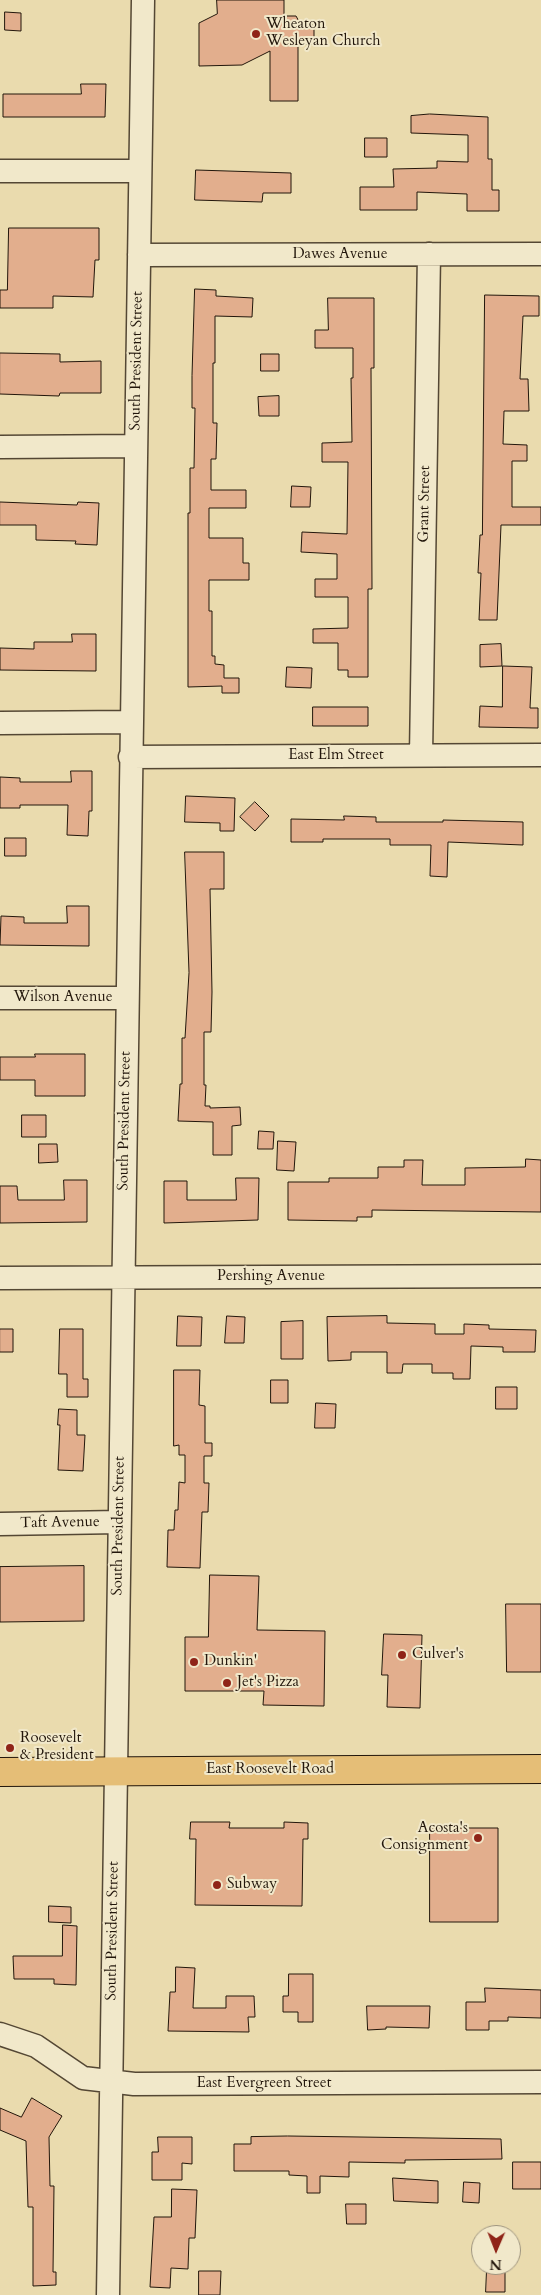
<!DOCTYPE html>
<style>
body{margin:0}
#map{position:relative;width:541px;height:2295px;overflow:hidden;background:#eadbae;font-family:Cardo,serif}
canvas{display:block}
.north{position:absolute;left:471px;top:2225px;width:50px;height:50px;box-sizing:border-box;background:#f1e8ca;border:1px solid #9e947e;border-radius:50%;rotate:181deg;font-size:14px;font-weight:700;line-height:20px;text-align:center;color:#22160b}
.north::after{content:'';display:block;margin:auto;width:18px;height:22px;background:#8f2418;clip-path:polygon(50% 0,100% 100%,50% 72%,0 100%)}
</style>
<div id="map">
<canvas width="541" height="2295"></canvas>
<div class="north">N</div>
</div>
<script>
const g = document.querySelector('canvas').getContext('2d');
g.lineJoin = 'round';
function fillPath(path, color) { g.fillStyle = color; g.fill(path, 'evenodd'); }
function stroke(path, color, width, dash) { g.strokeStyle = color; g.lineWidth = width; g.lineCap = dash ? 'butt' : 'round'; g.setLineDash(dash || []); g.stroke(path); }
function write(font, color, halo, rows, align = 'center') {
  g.font = font + ' Cardo,serif'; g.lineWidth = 4; g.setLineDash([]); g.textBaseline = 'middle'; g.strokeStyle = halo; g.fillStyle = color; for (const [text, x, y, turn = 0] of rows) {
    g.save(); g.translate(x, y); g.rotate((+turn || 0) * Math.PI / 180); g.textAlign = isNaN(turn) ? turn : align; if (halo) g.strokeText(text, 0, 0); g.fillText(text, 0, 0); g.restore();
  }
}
const building = new Path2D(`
 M217 0H284V16H296L301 25H314V44H298V101H270V51L242 65 199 66V23L217 14Z
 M5 12 21 13V31L5 30Z
 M81 84H106L105 117H3V94H81Z
 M430 114 488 117V159H492V190H499V211H467V194L417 192V210H360V187H394L393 169 437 168V161L468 162V135L411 133V116Z
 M365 138H387V157H365Z
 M196 170 291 173V193H263L262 202 195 200Z
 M9 228H99V260H95L93 297 53 296V308H0V290H7Z
 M195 289 216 290V296L253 298 252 317 215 316V363H213V423H217L216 459H211V490H246V508H209V538H243V563H249V580H209V611H212V656H215V664L224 665V678H239V693H222V686L188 687V513H190V468H194L195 408H192V376Z
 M485 295 539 296V316H523L520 379H528L529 411H504L503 444 527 445V461H512V507H541V525H501L497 620H479L481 573H478L480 535H482Z
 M328 298H374V368H371L372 589H368V677H348V670H338V643H313V629L348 628V597H315V579H337V554L301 552 302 532 347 534 348 462H322V443L352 442 351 378H353V348H315V330H328Z
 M0 353 60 354V362L101 361V393H60L59 396 0 394Z
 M261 354H279V371H261Z
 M279 396V416H259L258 397Z
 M292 486 311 487 310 507H291Z
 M0 502 77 505 78 502 99 503 97 545 75 544 76 541 36 540V525H0Z
 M72 634H96V671L0 670V648L34 649V642H72Z
 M501 644 502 666 480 667V645Z
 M503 666 532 667 530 708H538V728L479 727 480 706 502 707Z
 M287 667 312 668 311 688 286 687Z
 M313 707H368V726H313Z
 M71 771H92V811H89L88 836 67 835 68 805H20V808H0V777L20 778V782H71Z
 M186 796 235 798 234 831H220V823L185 822Z
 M255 802 269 816 255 831 240 817Z
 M344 816 376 817V822H443V820L523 822V845L448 842 447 877 430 876 431 845H390V839H323V842H291V819L344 820Z
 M5 838H26V856H5Z
 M185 852H224V889H210L212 992 211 1032H204V1085H206L205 1106H210V1108L240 1107 241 1125 232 1126V1155H213V1122L178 1121 180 1084H182V1038H185L189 973Z
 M67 906H89V946L0 945 1 916 24 917V923H67Z
 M35 1054H85V1096H35V1080H0V1057H35Z
 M22 1115H46V1137H22Z
 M259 1131 274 1132 273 1149H258Z
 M278 1141 296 1142 294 1171 277 1170Z
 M39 1144H57L58 1162 39 1163Z
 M526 1159 541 1160V1212L372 1210V1217H357V1221L288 1220V1182H329V1178H378V1167H404V1160H423L422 1185H465V1168L525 1167Z
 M236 1178H259L258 1220 164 1223V1181H187V1200H236Z
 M64 1180H87V1222L0 1223V1186H17L18 1200H64Z
 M178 1316 202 1317 201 1346H177Z
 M227 1316 245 1317 244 1343H225Z
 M387 1316V1323L435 1324V1334H464V1324L489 1325V1329L536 1330 535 1352H503V1347L471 1346 470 1379H453V1373H432V1364H403L402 1373H387V1352H351V1360L328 1361 327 1317Z
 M303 1321V1359H281V1322Z
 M0 1329H13V1352H0Z
 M60 1329H83V1379H88V1397H67V1374H59Z
 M174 1370H200L199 1405 205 1406V1443H212V1456H204V1483H209L208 1512H202L200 1568 167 1567 168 1530H174L175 1510H178L179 1482 185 1483V1455H179V1445L174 1446Z
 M271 1380H288V1403H271Z
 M496 1387H517V1409H496Z
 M316 1403 336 1404 335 1428H315Z
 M59 1409 77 1410V1435H85L83 1471 58 1470 60 1425H58Z
 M84 1566V1621L0 1622V1567Z
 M210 1575 259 1576 257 1630 325 1631 324 1706 263 1705 264 1691H185V1637H208Z
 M506 1604H541V1672H507Z
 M384 1634 422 1635 420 1708 387 1707 388 1675H382Z
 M191 1822H230L229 1828H284V1822L308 1823V1839H303L302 1906 195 1905 196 1839H190Z
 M430 1828H498V1922H430Z
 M49 1906 71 1907V1923L49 1922Z
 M63 1925 77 1926 76 1985 54 1984V1979H14L13 1956H62Z
 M176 1967 195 1968 193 2008H226V1996H254L255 2017H248L249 2032 168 2031 170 1992H175Z
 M289 1974H313V2022H298V2012H283V1996H288Z
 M485 1988 541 1990V2018L508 2017V2021H489V2030H466V2002H485Z
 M367 2006H430L429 2028 386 2027V2029L368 2030Z
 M32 2098 62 2116 49 2137 50 2186H54L53 2272H56V2285L33 2286V2207H28L26 2141 0 2130V2108L21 2117Z
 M288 2136 501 2139 502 2159 405 2160V2163L349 2162V2177L320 2176V2193H307V2176L289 2175V2171H234V2144H251V2137Z
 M158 2137H192V2164L182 2163V2180H152V2152H158Z
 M513 2162H541V2189H513Z
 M393 2178 438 2181V2203L394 2201Z
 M464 2182 480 2183 479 2203 463 2202Z
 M172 2189 197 2190 195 2238H189L188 2269 171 2268 170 2288 150 2287 154 2217H171Z
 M346 2204H366V2224H347Z
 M487 2269 505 2270V2292H486Z
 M199 2271H221L220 2295H199Z`);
const minor = new Path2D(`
 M0 171H140
 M139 255 541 254
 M0 447 136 446
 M0 723 131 722
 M421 755 429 254
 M130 757 541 755
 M0 998H127
 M0 1278 541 1276
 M0 1524 119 1522
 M0 2034 36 2046 83 2078 134 2084 541 2082
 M108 2295 143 0`);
const major = new Path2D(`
 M0 1772 541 1769`);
const markers = [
 [256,34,5,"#8f2418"],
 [402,1655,5,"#8f2418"],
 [194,1662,5,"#8f2418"],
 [227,1683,5,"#8f2418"],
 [10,1748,5,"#8f2418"],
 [478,1838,5,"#8f2418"],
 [217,1885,5,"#8f2418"]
];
const poiNames = [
 ["Wheaton",266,25],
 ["Wesleyan Church",266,42],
 ["Culver's",412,1655],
 ["Dunkin'",204,1662],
 ["Jet's Pizza",237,1683],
 ["Roosevelt",20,1739],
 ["& President",20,1756],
 ["Acosta's",468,1829,"right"],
 ["Consignment",468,1846,"right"],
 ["Subway",227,1885]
];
const streetNames = [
 ["Dawes Avenue",340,255],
 ["South President Street",137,361,-89],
 ["Grant Street",425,504,-89],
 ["East Elm Street",336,756],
 ["Wilson Avenue",63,998],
 ["South President Street",125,1121,-89],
 ["Pershing Avenue",271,1277],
 ["Taft Avenue",60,1523,-1],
 ["South President Street",119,1526,-89],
 ["East Roosevelt Road",270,1770],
 ["South President Street",113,1931,-89],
 ["East Evergreen Street",264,2084]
];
fillPath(building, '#e2ae8d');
stroke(building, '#22160b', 1);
stroke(minor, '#544734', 25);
stroke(major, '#22160b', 30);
stroke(minor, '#f1e8ca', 22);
stroke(major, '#e5be77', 28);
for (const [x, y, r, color] of markers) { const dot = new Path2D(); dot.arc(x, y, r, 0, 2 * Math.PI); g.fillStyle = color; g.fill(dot); stroke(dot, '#f1e8ca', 2); }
write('15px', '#22160b', '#f1e8ca', poiNames, 'left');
write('15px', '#22160b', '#f1e8ca', streetNames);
</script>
